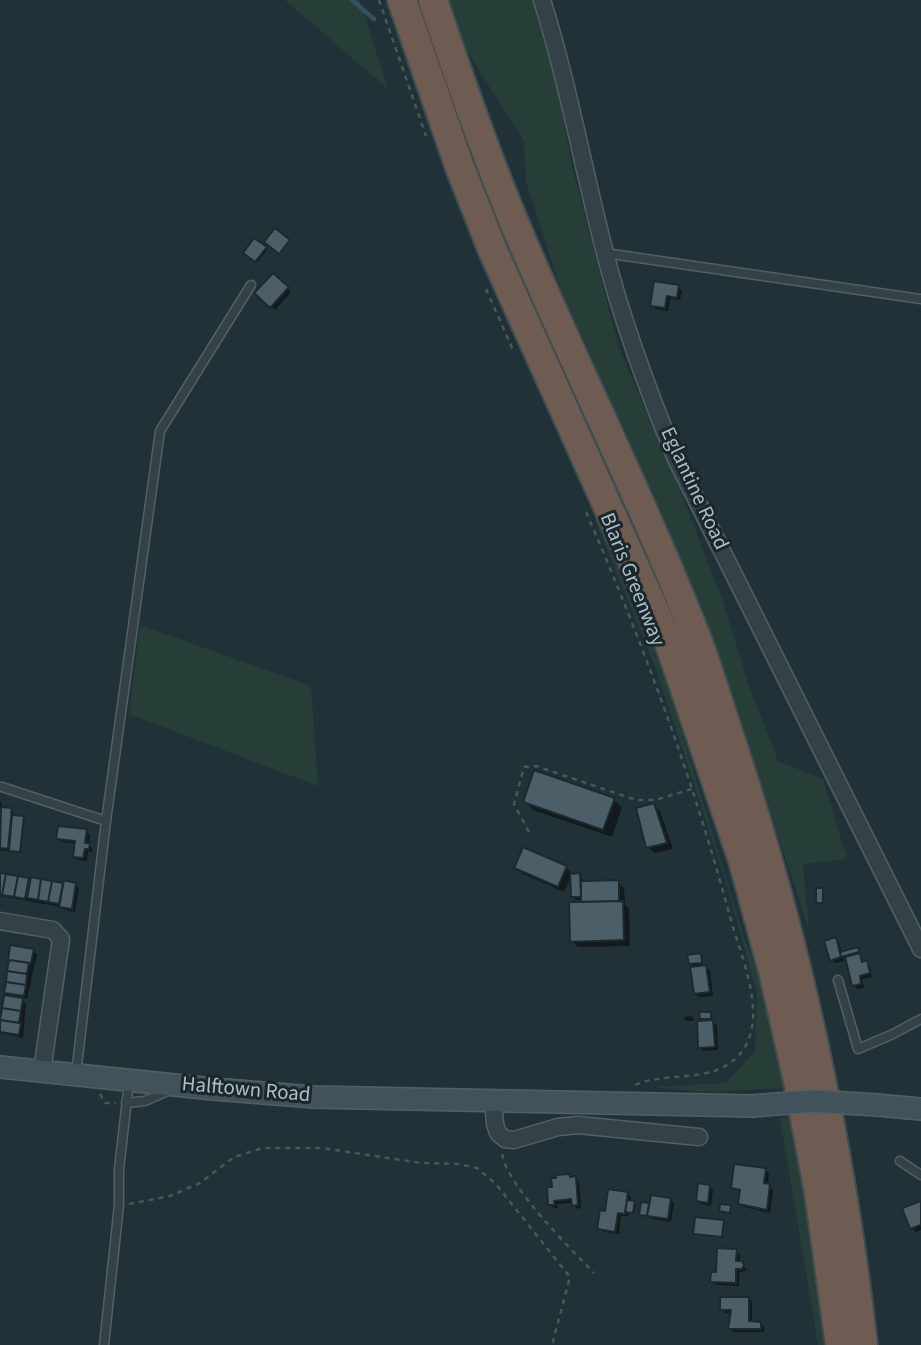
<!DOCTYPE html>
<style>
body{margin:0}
canvas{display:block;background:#213138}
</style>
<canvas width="921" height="1345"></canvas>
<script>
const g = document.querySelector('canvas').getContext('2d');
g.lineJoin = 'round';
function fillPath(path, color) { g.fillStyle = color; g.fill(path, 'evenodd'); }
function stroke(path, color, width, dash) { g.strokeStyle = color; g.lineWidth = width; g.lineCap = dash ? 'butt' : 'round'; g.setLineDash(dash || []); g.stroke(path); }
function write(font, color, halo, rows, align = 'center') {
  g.font = font + ' "Source Sans 3",sans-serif'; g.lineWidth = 6; g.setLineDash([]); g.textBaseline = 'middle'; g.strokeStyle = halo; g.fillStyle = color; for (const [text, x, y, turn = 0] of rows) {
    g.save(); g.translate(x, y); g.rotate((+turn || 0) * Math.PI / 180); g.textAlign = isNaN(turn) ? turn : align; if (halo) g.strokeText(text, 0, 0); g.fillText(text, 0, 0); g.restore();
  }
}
const green = new Path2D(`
 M285 0H360L388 89Z
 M450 0H534L550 49 573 170 619 348 681 493 721 596 749 686 778 761 823 779 847 859 803 864 809 929 727 683 666 522 561 290 526 182 524 141 463 45Z
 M600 519 643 618 667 683 744 937 770 1004 788 1088 705 1092 653 1087 726 1083 755 1051 757 993 725 879 656 669 595 520Z
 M140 625 311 686 318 786 129 714Z
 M792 1115 829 1345H818L780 1118Z`);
const shadow = new Path2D(`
 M255 240 267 250 257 262 245 253Z
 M273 275 291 292 275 310 257 293Z
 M678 287 682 291 680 300 670 299 668 311 656 309 652 305Z
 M614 800 622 808 612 837 533 810 525 801Z
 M0 802 2 803V809L13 811 12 817 24 820 21 853 0 850Z
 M654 805 660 811 673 849 654 853 648 847Z
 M86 831 90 835 89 845 93 849 92 852 88 851 87 861 78 860 75 856 76 844 62 842 58 838Z
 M566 867 572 874 564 892 523 874 516 868Z
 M0 874 30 880 76 884 79 888 75 912 65 910 61 907 0 896Z
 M580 875 584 883 618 882 624 888 625 904 629 909 630 946 578 947 572 941 583 903V900H576L572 896Z
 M835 939 839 943 842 953 857 949 864 963 870 966 872 977 862 979 864 988 857 989 853 985 847 957 843 958 844 961 835 963 831 960Z
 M12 947 33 951 37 954 27 999 20 997 26 1004 23 1038 0 1033V1022L12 998 6 992Z
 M700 955 703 967 710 970 713 996 699 997 695 994V968L690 964Z
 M710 1014 712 1021 717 1026 718 1050 703 1051 700 1047 705 1022 701 1019Z
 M692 1016 694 1021H685L684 1017Z
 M766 1170 769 1174 768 1186 773 1190 770 1213 744 1207 740 1203 742 1192 733 1188Z
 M569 1176 579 1182 581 1208 577 1209 573 1203 557 1204 558 1208H554L550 1205 554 1189Z
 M709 1187 713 1190 711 1206 701 1204 697 1201Z
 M627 1193 631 1197 630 1202 636 1204 634 1214 629 1213 628 1216H621L619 1234 603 1232 599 1228 607 1213Z
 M670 1199 674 1203 671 1222 653 1219 641 1214 648 1204 651 1206Z
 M921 1203V1230L916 1232 912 1228Z
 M723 1222V1238L695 1233Z
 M736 1251 740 1255V1263L747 1270 739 1273V1286L716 1285 712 1281Z
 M749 1298 752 1302V1323H760L764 1327V1332H733L730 1328 732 1313H726L722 1309Z`);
const stream = new Path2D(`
 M352 0 374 19`);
const building = new Path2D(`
 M275 228 290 240 279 254 264 242Z
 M254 238 267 247 255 262 243 253Z
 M273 273 289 287 270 308 254 293Z
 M654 281 679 285 677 298 667 296 665 308 650 306Z
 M534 770 615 798 603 830 523 802Z
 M654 803 667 843 646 848 636 808Z
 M1 807 12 808 8 849 0 848Z
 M12 815 24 816 20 852 9 851Z
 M58 826 87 829 85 843H90L89 849H85L83 858 73 857 75 841 56 839Z
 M523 847 567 866 558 887 514 868Z
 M0 873 6 874 2 895H0Z
 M580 873 581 897H571L570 874Z
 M6 874 18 876 14 897 2 895Z
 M18 876 29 878 25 899 14 897Z
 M31 877 41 879 38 900 27 898Z
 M41 879 52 881 48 902 38 900Z
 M64 880 76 883 72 909 59 907Z
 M619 880V901L581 902V881Z
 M52 881 63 883 59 904 48 902Z
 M816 888H823V903H816Z
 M623 901 624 940 570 942 569 902Z
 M836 937 841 957 830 961 824 941Z
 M10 945 34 949 31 963 8 960Z
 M858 947 859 952 841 957 840 952Z
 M701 953 702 963 689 964 687 955Z
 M860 953 862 962 867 960 870 973 860 976 861 984 852 986 845 957Z
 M9 960 29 963 27 974 7 971Z
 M706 965 710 992 694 994 690 967Z
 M7 971 27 974 26 985 6 982Z
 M6 982 26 985 24 996 4 993Z
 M4 995 23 998 21 1011 2 1008Z
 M2 1008 21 1011 19 1023 0 1020Z
 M699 1012H711V1019H700Z
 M0 1020 21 1023 19 1035 0 1032Z
 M713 1020 715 1047 698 1048 697 1021Z
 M734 1164 766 1168 764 1183 770 1184 767 1210 738 1204 740 1190 731 1188Z
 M570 1174V1177L576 1176 578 1205 572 1206 571 1199 554 1201 555 1205H548L547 1187H552L551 1178H556L555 1175Z
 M698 1183 710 1185 708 1203 696 1201Z
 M608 1189 628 1192 625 1214 618 1213 615 1232 597 1229 600 1210 605 1211Z
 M651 1195 671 1198 668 1219 647 1216Z
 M627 1200 635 1201 633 1213 625 1212Z
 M921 1201V1225L910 1229 902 1208Z
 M641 1202 649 1203 647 1216 639 1215Z
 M720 1204 731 1205 730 1213 719 1211Z
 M695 1217 724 1220 722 1237 693 1234Z
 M717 1248 737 1249 736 1261H742L744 1265 742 1269H736V1283L710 1282 711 1272H716Z
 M720 1297H749V1321L761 1322V1329H728L731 1310H720Z`);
const path = new Path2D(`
 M379 0 426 136
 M486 289 513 350
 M586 512C643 643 693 779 730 917 739 949 755 986 753 1020 752 1030 749 1042 743 1050 716 1088 667 1068 631 1087
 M529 832 514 804 524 767 536 766 636 800H655L692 789
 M100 1094 105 1103H116
 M502 1154C508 1187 569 1247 594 1273
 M129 1204 170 1196 200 1183 234 1157 263 1148H322L421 1163 459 1164 477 1168 495 1183 570 1277 552 1345`);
const lane = new Path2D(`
 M605 253 921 299
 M2 787 106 821
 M838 980 858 1049 893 1034 921 1019
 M76 1074 106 821 160 431 251 285
 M126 1103 145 1101 170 1090
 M900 1161 921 1175
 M104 1345 119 1205V1169L129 1082`);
const street = new Path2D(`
 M542 0C568 83 583 168 605 253 623 324 648 391 676 459L921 949
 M0 921 53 930 61 939 42 1071
 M493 1099 495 1124 498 1133 505 1139 514 1140 558 1127 578 1125 699 1137`);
const secondary = new Path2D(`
 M0 1067 213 1089 314 1097 752 1106
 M877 1105 921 1109`);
const highway = new Path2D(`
 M402 0 459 165 493 251 670 645 744 864 773 971 798 1081 819 1193 840 1345
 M433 0C460 81 488 162 522 241 579 374 644 504 697 639 710 674 721 711 733 747 797 941 840 1142 863 1345`);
const secondaryBridge = new Path2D(`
 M752 1106 813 1101 877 1105`);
const streetNames = [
 ["Eglantine Road",693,489,65],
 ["Blaris Greenway",631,580,68],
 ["Halftown Road",246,1091,5]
];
fillPath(green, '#263d38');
fillPath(shadow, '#0007');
stroke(stream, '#35515f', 4.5);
fillPath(building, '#4c5e67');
stroke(building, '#1c292f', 2);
stroke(lane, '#526066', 11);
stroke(street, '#526066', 19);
stroke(secondary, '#526066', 24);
stroke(highway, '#3f4d53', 32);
stroke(path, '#445a58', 2.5, [5, 5]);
stroke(lane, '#344248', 8);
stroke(street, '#344248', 16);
stroke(secondary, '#42525b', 21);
stroke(highway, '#6e5b51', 28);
stroke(secondaryBridge, '#526066', 24, []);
stroke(secondaryBridge, '#42525b', 21);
write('21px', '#afbdc5', '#1a272d', streetNames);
</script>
